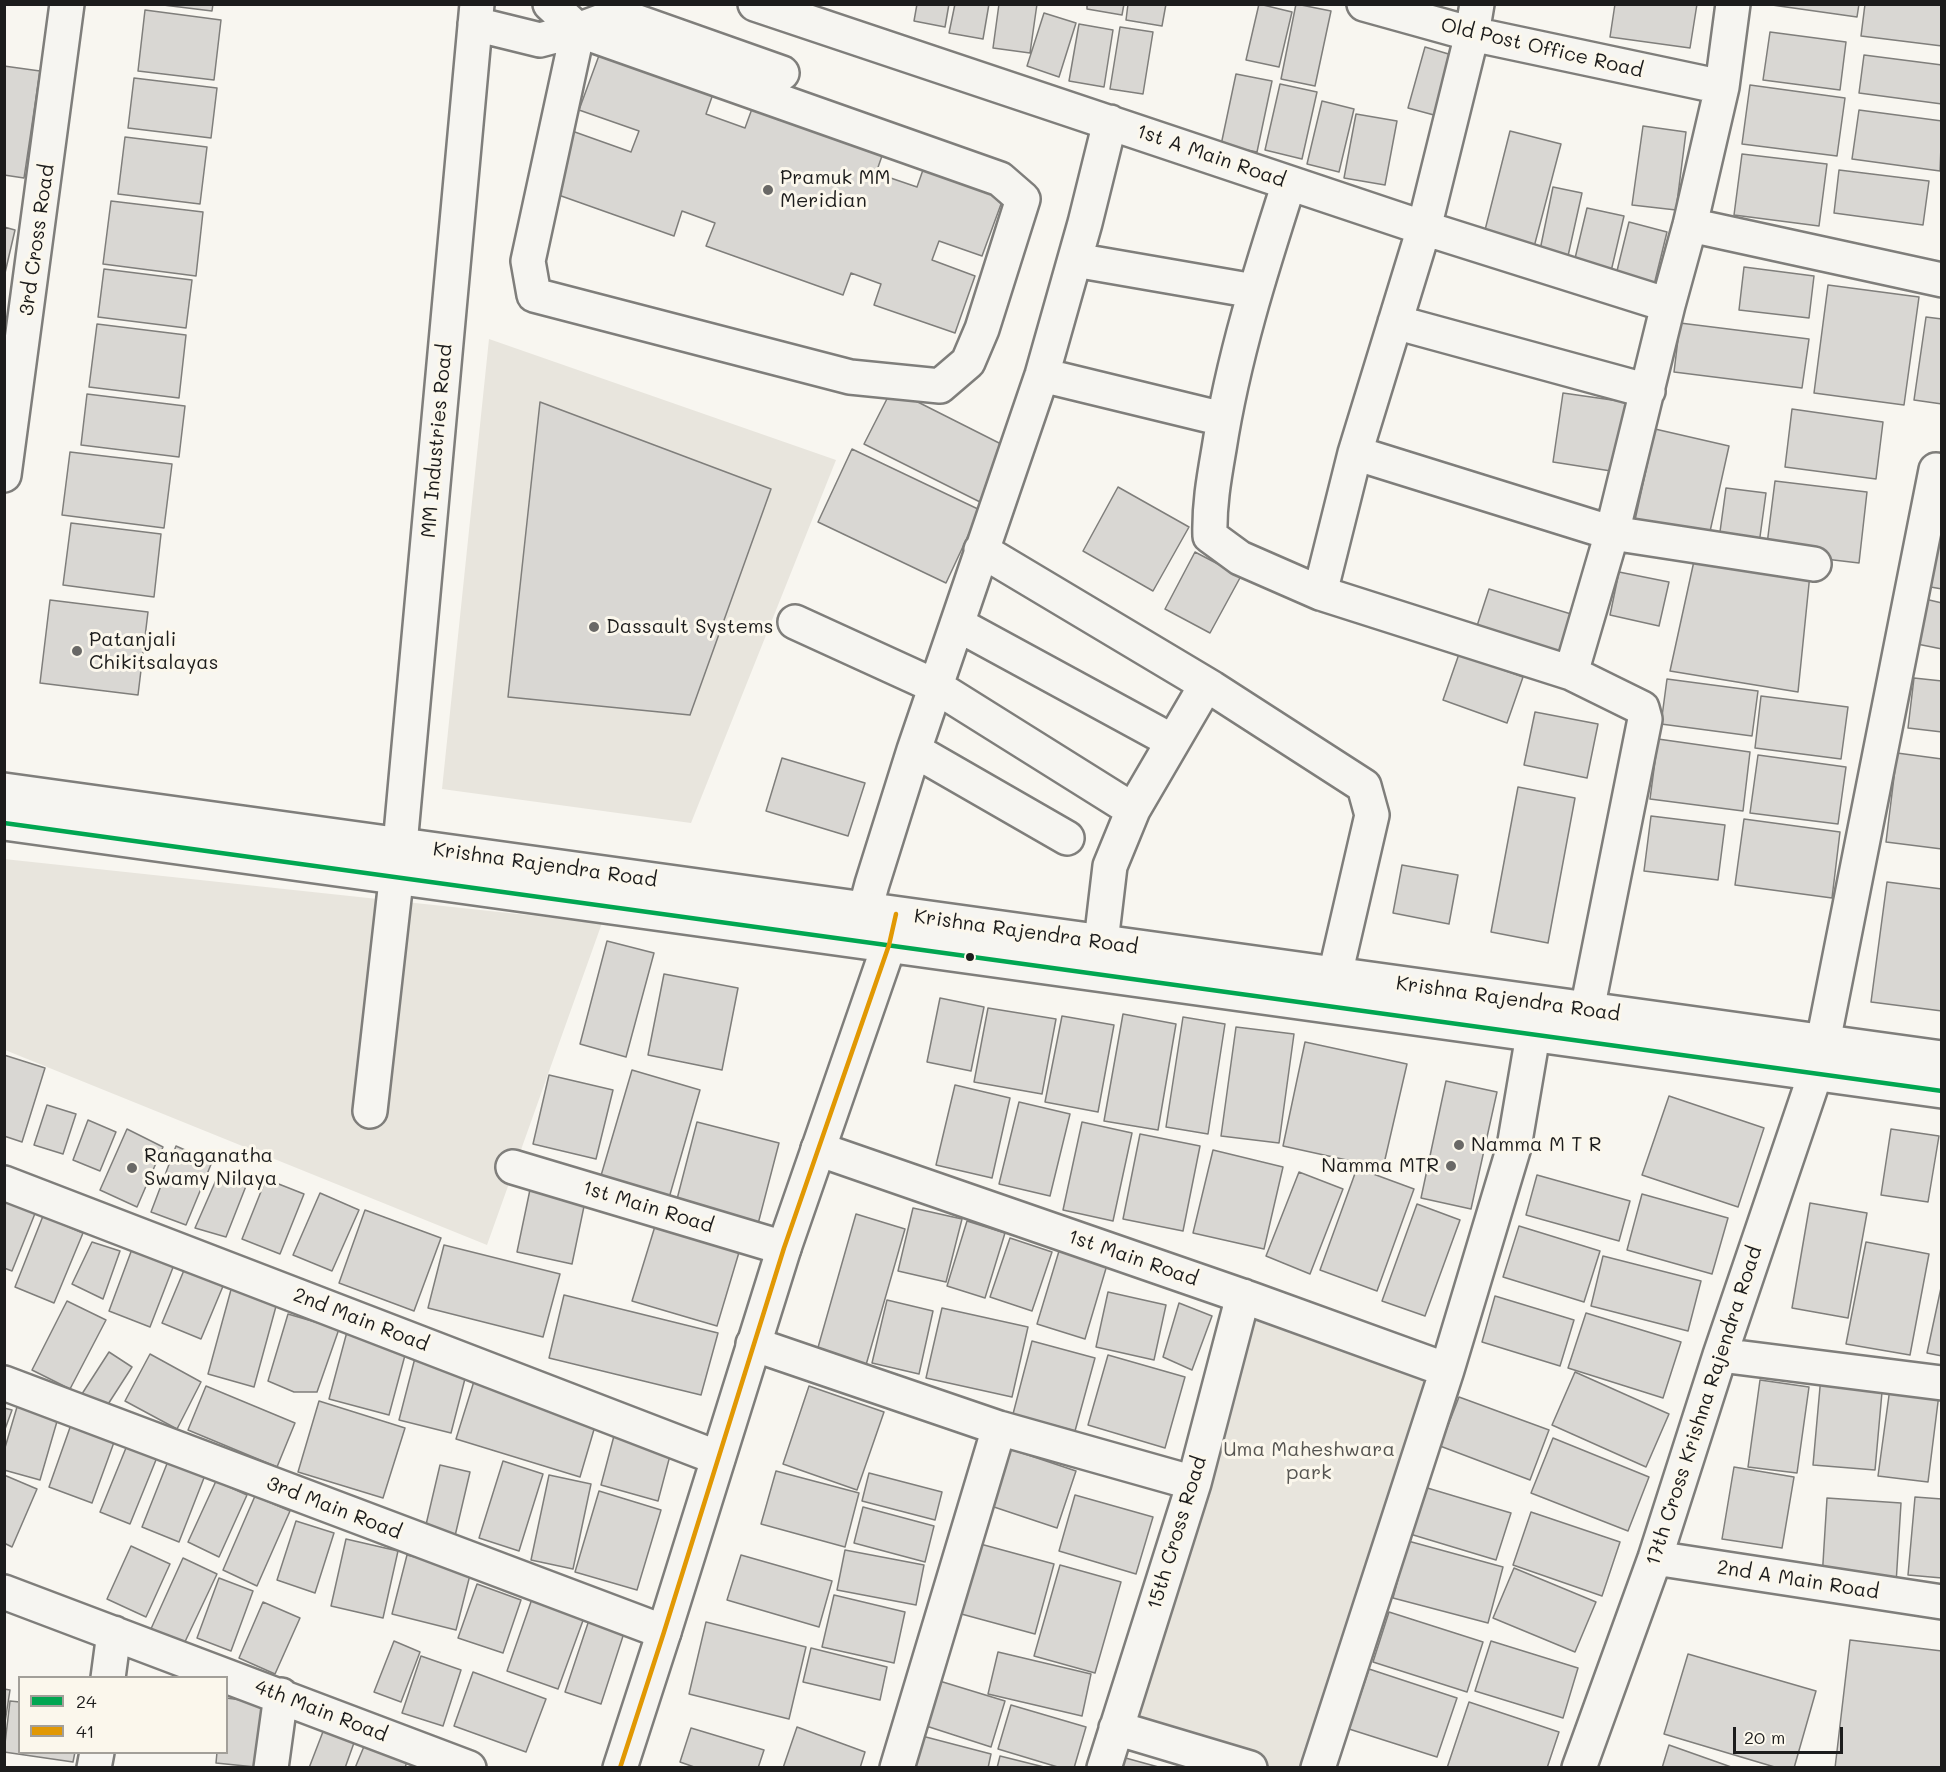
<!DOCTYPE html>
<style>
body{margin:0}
#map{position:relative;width:1946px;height:1772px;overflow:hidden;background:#f8f6f0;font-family:Mali,sans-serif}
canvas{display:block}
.frame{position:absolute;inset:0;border:6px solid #1c1c1c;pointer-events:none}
.legend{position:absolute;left:18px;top:1676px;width:210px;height:78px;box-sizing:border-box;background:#fbf7ec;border:2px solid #a29f99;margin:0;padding:8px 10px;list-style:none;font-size:18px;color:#1c1c1c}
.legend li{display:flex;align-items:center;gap:12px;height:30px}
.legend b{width:30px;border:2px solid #a29f99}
.scale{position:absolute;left:1733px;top:1727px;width:110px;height:27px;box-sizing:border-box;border:3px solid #1c1c1c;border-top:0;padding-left:8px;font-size:18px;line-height:21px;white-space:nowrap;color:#1c1c1c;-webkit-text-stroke:4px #fbf7ec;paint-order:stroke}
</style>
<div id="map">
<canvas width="1946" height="1772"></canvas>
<div class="frame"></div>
<ul class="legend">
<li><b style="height:8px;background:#00a651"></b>24</li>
<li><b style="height:8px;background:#e19803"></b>41</li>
</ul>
<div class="scale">20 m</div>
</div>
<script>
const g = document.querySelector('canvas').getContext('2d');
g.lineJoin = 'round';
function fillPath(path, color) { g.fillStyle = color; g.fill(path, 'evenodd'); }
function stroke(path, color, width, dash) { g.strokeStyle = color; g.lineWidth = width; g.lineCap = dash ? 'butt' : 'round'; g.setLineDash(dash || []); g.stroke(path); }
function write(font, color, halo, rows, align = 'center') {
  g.font = font + ' Mali,sans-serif'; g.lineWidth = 6; g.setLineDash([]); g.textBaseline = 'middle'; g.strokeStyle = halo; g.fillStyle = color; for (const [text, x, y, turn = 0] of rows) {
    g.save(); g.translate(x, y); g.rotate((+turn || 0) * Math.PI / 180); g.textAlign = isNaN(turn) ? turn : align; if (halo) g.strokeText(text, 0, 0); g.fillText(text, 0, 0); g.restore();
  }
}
const built = new Path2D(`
 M489 339 836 460 691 823 442 789Z
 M4 859 602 923 487 1245 5 1050Z
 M1253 1298 1447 1370 1318 1767H1250L1116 1728Z`);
const building = new Path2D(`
 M155 4H213L212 11Z
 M917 4H949L945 27 914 21Z
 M955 4H989L983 39 949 33Z
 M999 4H1037L1030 53 993 48Z
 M1087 4H1124L1122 15 1087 9Z
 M1128 4H1166L1162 26 1126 20Z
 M1259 4 1292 12 1279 67 1246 60Z
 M1296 4 1331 11 1315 86 1281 79Z
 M1615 4H1697L1690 48 1610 37Z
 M1765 4H1859L1857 17Z
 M1865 4H1942V46L1861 36Z
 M145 10 221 20 214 80 138 71Z
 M1044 13 1076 23 1059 77 1027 66Z
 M1079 24 1113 30 1104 87 1069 81Z
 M1120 27 1153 32 1143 94 1110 89Z
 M1770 32 1846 42 1840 90 1763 80Z
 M1425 47 1462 58 1445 118 1408 108Z
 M601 50 714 91 706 114 745 128 753 106 883 153 876 173 917 187 924 167 1004 196 982 256 939 241 932 260 975 276 955 333 874 305 881 284 851 273 843 295 706 246 715 223 682 211 674 236 550 192 572 131 631 152 639 131 579 110Z
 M1864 55 1942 65V104L1859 93Z
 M4 66 40 71 24 178 4 175Z
 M1236 74 1272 81 1257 152 1221 145Z
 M134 78 217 88 211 138 128 128Z
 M1280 84 1317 92 1302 159 1265 150Z
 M1750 85 1845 98 1837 156 1742 144Z
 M1322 101 1354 109 1339 172 1307 164Z
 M1859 110 1942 121 1940 171 1852 159Z
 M1356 114 1397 121 1385 185 1344 178Z
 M1643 126 1686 132 1676 210 1632 205Z
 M1510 131 1561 144 1534 247 1484 234Z
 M125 137 207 147 200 204 118 194Z
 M1742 154 1827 164 1819 226 1734 215Z
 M1839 170 1929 181 1923 225 1834 213Z
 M1553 187 1582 193 1568 256 1540 250Z
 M111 201 203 212 196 276 103 264Z
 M1587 208 1624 216 1609 280 1572 271Z
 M1629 222 1667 232 1653 289 1615 279Z
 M4 227 15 230 5 273H4Z
 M1744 267 1814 276 1809 318 1739 310Z
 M104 269 192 280 186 328 98 317Z
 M1828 285 1919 297 1904 405 1814 393Z
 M1926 317 1942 319V404L1914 400Z
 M1680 323 1809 339 1802 388 1674 372Z
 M97 324 186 335 179 398 89 387Z
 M892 389 1009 448 982 503 864 444Z
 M1563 393 1633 403 1624 473 1553 462Z
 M87 394 185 406 179 457 81 445Z
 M540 402 771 489 690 715 508 697Z
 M1792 409 1883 422 1876 479 1785 467Z
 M1655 429 1729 446 1709 536 1635 520Z
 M852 449 980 510 946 583 818 522Z
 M70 452 172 464 164 528 62 515Z
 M1775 481 1867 492 1859 563 1766 552Z
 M1118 487 1189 527 1153 591 1083 551Z
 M1726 488 1766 493 1759 544 1719 539Z
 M71 523 161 534 154 597 63 585Z
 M1933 537 1942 539V589L1925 586Z
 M1195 552 1241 576 1210 633 1165 609Z
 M1694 561 1810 574 1798 692 1670 671Z
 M1619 572 1669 582 1659 626 1610 615Z
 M1489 589 1571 614 1557 657 1475 632Z
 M1925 599 1942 603V649L1917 644Z
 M50 600 148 612 138 695 40 683Z
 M1459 654 1523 677 1507 723 1443 700Z
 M1914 678 1942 681V732L1908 728Z
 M1667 679 1758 691 1752 736 1661 724Z
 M1761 696 1848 707 1841 759 1755 748Z
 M1535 712 1598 724 1587 778 1524 765Z
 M1658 739 1750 752 1743 811 1650 799Z
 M1897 753 1942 759V849L1886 842Z
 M1758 755 1846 767 1838 824 1750 813Z
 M782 758 865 783 848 836 766 811Z
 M1518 787 1575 798 1548 943 1491 932Z
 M1651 816 1725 825 1718 880 1644 871Z
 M1744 819 1840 832 1832 898 1735 885Z
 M1402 865 1458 875 1449 924 1393 913Z
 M1887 882 1942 889V1011L1871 1002Z
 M607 941 654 953 626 1057 580 1044Z
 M664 974 738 988 722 1070 648 1055Z
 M940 998 984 1007 971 1071 927 1062Z
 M988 1008 1056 1019 1042 1094 974 1082Z
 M1123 1014 1176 1024 1158 1130 1104 1121Z
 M1062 1016 1114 1025 1098 1112 1045 1102Z
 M1183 1017 1225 1024 1208 1134 1166 1127Z
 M1236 1027 1294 1034 1279 1143 1221 1136Z
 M1305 1042 1407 1064 1383 1168 1283 1146Z
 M4 1055 45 1068 22 1142 4 1136Z
 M632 1070 700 1090 669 1198 600 1179Z
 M549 1075 613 1090 596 1159 533 1144Z
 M1446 1081 1497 1092 1471 1209 1421 1198Z
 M955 1085 1010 1098 992 1178 936 1165Z
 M1669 1096 1764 1128 1738 1207 1642 1175Z
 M1019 1102 1070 1114 1050 1196 999 1184Z
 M47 1105 76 1114 63 1154 34 1145Z
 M88 1120 116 1132 100 1171 73 1160Z
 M697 1122 779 1143 758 1224 676 1203Z
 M1082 1122 1132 1133 1113 1221 1063 1210Z
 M127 1129 163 1147 137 1207 100 1190Z
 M1891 1129 1939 1136 1928 1202 1881 1195Z
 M1140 1134 1200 1146 1183 1231 1123 1219Z
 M176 1146 212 1162 186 1225 151 1212Z
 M1213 1150 1283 1167 1264 1249 1193 1233Z
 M1357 1168 1414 1189 1377 1291 1320 1270Z
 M220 1171 246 1186 226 1237 195 1228Z
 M1299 1172 1343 1189 1310 1274 1266 1256Z
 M1537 1175 1630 1201 1619 1241 1526 1215Z
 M266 1179 304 1194 280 1254 242 1239Z
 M532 1180 587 1192 572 1264 517 1252Z
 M4 1193 38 1206 12 1271 4 1268Z
 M320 1193 359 1210 332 1271 293 1255Z
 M1642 1194 1728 1218 1712 1274 1627 1250Z
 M1810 1203 1867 1213 1848 1318 1792 1308Z
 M1417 1204 1460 1220 1425 1316 1382 1301Z
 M913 1208 962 1219 946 1282 898 1271Z
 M365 1210 441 1238 414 1311 339 1283Z
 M856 1214 905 1229 866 1365 817 1351Z
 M43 1216 83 1233 54 1303 15 1287Z
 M967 1221 1005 1233 985 1298 947 1286Z
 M656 1223 740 1249 717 1326 632 1301Z
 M1519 1226 1600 1251 1584 1302 1503 1277Z
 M1010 1238 1052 1252 1032 1311 990 1297Z
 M135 1241 177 1257 150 1327 109 1311Z
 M92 1242 120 1251 103 1299 72 1284Z
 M1866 1242 1929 1254 1910 1355 1846 1344Z
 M444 1245 560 1274 543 1337 428 1308Z
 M1059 1251 1107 1265 1085 1339 1037 1324Z
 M1603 1256 1701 1281 1688 1331 1591 1306Z
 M187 1263 226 1279 201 1339 162 1323Z
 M1942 1283V1356L1927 1353Z
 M232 1286 278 1299 254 1387 208 1374Z
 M1108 1292 1166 1305 1154 1360 1096 1347Z
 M564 1295 718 1333 701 1395 549 1358Z
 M1495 1296 1574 1320 1560 1366 1482 1342Z
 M887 1300 933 1311 919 1374 872 1363Z
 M67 1301 106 1320 70 1389 32 1370Z
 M1179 1303 1212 1316 1192 1370 1163 1357Z
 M942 1308 1028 1327 1012 1397 926 1378Z
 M1586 1313 1681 1342 1663 1398 1568 1368Z
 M288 1314 339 1329 317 1392H294L268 1381Z
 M348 1328 408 1344 389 1415 329 1399Z
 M1032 1341 1095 1358 1075 1431 1013 1414Z
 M109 1352 132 1367 103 1412 80 1397Z
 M150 1354 201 1382 177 1429 125 1401Z
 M416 1354 468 1367 451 1433 399 1420Z
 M1108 1355 1185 1377 1165 1448 1088 1425Z
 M1575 1372 1669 1414 1646 1467 1552 1425Z
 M1821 1376 1883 1381 1875 1470 1813 1465Z
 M475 1378 598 1416 580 1477 456 1439Z
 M1760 1380 1809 1387 1797 1473 1748 1467Z
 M206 1386 295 1423 277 1467 188 1430Z
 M809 1386 884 1412 857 1490 783 1464Z
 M1890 1388 1939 1394 1928 1482 1878 1476Z
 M1459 1397 1549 1430 1530 1480 1440 1446Z
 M319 1401 405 1428 383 1498 298 1472Z
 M17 1407 58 1418 40 1480 4 1470V1451Z
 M4 1408 12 1410 4 1432Z
 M73 1419 117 1434 92 1503 49 1487Z
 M615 1432 672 1448 658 1501 601 1485Z
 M130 1438 160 1450 130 1524 100 1512Z
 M1553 1438 1649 1477 1628 1531 1531 1493Z
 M1004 1447 1076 1471 1057 1528 985 1504Z
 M172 1451 209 1465 179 1542 142 1527Z
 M503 1461 543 1474 519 1551 479 1538Z
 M440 1465 470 1472 455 1536 425 1529Z
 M1734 1467 1794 1477 1782 1548 1722 1539Z
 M776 1471 859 1493 845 1547 761 1524Z
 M869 1473 942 1492 935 1520 862 1501Z
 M4 1475 37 1489 12 1547 4 1543Z
 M549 1475 591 1484 573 1569 531 1560Z
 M216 1481 247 1495 219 1557 188 1542Z
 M1424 1487 1511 1513 1496 1560 1410 1534Z
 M599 1491 661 1510 637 1590 575 1572Z
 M1075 1495 1153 1517 1136 1574 1059 1551Z
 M255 1496 290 1511 257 1586 223 1570Z
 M1915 1497 1942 1499V1578L1908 1575Z
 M1827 1498 1901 1503 1896 1584 1822 1579Z
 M863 1507 934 1526 925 1562 854 1543Z
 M1531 1512 1620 1542 1602 1596 1513 1565Z
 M296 1521 334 1533 315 1593 277 1580Z
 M346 1539 398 1551 383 1618 331 1606Z
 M1408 1541 1503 1567 1488 1623 1393 1598Z
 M973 1542 1054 1564 1035 1634 954 1612Z
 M131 1546 170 1564 146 1617 107 1599Z
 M845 1550 924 1565 916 1605 837 1590Z
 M407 1555 471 1571 456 1630 392 1614Z
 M741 1555 832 1581 819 1627 727 1600Z
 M183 1558 217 1574 183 1646 150 1631Z
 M1060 1565 1121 1582 1095 1673 1034 1656Z
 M1514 1568 1596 1602 1575 1652 1493 1618Z
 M219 1578 253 1591 231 1651 197 1638Z
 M477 1584 521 1600 503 1653 458 1638Z
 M834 1595 905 1612 894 1663 822 1647Z
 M533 1596 585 1615 558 1689 507 1671Z
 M263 1602 300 1618 275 1674 239 1658Z
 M1389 1612 1483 1642 1467 1692 1373 1662Z
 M589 1620 624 1633 601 1704 565 1692Z
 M706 1622 806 1647 789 1719 689 1694Z
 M1850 1640 1942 1651V1768H1835Z
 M394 1641 420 1652 401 1702 374 1692Z
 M1491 1641 1578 1668 1563 1718 1475 1691Z
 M811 1648 887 1667 880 1700 803 1682Z
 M998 1652 1091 1674 1082 1716 988 1694Z
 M1688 1654 1816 1691 1794 1768H1778L1664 1734Z
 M421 1656 461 1670 443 1726 402 1713Z
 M1369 1669 1457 1698 1437 1757 1349 1729Z
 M473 1672 546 1699 526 1752 454 1726Z
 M933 1679 1005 1701 991 1747 920 1724Z
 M4 1689 10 1690 4 1729Z
 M226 1698 273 1704 265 1768 216 1763 217 1752H226Z
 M10 1701 20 1702V1752H75L73 1762 4 1752Z
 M1469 1702 1559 1732 1547 1768H1447Z
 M1011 1705 1086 1727 1074 1768H1061L998 1749Z
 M797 1727 865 1752 860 1768H783Z
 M691 1728 764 1750 758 1768H697L680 1762Z
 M324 1729 355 1740 345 1768H309Z
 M922 1736 991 1754 988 1768H914Z
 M365 1744 407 1761 405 1768H355Z
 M1669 1745 1734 1768H1662Z
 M1000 1756 1048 1768H997Z
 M1122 1757 1162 1768H1119Z`);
const minor = new Path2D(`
 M550 4 578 30 1000 179 1023 199 982 329 968 362 940 386 850 377 534 295 528 261 578 30
 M755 4 1424 228 1668 305
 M1364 4 1472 34 1722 87
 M475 24 540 40 578 30 618 15 782 73
 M1289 183C1261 270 1233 358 1219 449 1214 478 1209 506 1210 536L1240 558 1320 593 1355 453 1424 228 1472 34 1477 4
 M1690 225 1942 280
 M1075 260 1254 291
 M1395 322 1648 391
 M1042 375 1223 419
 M1355 453 1612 533 1814 564
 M4 475 67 4
 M981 550 1212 688 1364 786 1372 815 1335 975
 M1320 593 1571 673
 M795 622 935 686 1133 810
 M957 624 1172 741
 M914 750 1067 838
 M858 936 872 884 914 750 1042 375 1085 223 1110 122
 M1101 942 1110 866 1133 810 1206 685
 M1587 1010 1645 719 1642 708 1571 673 1612 533 1668 305 1690 225 1722 87 1733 4
 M370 1111 400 845 477 4
 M818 1149 1251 1299 1447 1370
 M513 1167 784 1248
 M4 1183 718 1458
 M753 1344 999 1428 1194 1483
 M1720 1355 1942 1383
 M4 1383 664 1632
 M1655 1558 1942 1602
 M4 1592 469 1768
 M108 1678 114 1633
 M1116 1728 1250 1768
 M94 1768 97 1752
 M271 1768 281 1695
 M897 1768 999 1428
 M1104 1768 1194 1483 1243 1296
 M1318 1768 1447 1370 1514 1147 1533 1035
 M1579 1768 1655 1558 1720 1355 1815 1075 1823 1042 1936 470`);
const major = new Path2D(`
 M4 790 1942 1058
 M4 823 1942 1091
 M620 1768 664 1632 784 1248 889 945 894 925`);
const bus1 = new Path2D(`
 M4 823 1942 1091`);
const bus2 = new Path2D(`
 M620 1768 664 1632 784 1248 889 945 896 914`);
const markers = [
 [768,190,6,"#696866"],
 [594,627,6,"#696866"],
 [77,651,6,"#696866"],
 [970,957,5,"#1c1c1c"],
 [1459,1145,6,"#696866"],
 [1451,1166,6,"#696866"],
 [132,1168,6,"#696866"]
];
const streetNames = [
 ["Old Post Office Road",1542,48,13],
 ["1st A Main Road",1211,156,19],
 ["3rd Cross Road",37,240,-82],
 ["MM Industries Road",437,441,-85],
 ["Krishna Rajendra Road",545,865,8],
 ["Krishna Rajendra Road",1026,932,8],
 ["Krishna Rajendra Road",1508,999,8],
 ["1st Main Road",648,1207,17],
 ["1st Main Road",1133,1258,19],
 ["2nd Main Road",361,1320,21],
 ["17th Cross Krishna Rajendra Road",1704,1406,-72],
 ["3rd Main Road",334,1508,21],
 ["15th Cross Road",1177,1533,-73],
 ["2nd A Main Road",1798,1580,9],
 ["4th Main Road",321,1711,21]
];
const poiNames = [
 ["Pramuk MM",780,178],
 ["Meridian",780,201],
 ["Dassault Systems",606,627],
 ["Patanjali",89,640],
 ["Chikitsalayas",89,663],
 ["Namma M T R",1471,1145],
 ["Ranaganatha",144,1156],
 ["Swamy Nilaya",144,1179],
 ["Namma MTR",1439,1166,"right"]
];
const parkNames = [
 ["Uma Maheshwara",1309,1450],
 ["park",1309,1473]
];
fillPath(built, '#e8e5dd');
fillPath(building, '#d9d7d3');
stroke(building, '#7f7e7b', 1.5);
stroke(minor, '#7f7e7b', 38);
stroke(major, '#7f7e7b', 38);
stroke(minor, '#f6f5f1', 33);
stroke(major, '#f6f5f1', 33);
stroke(bus1, '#00a651', 4.5);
stroke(bus2, '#e19803', 4.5);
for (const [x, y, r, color] of markers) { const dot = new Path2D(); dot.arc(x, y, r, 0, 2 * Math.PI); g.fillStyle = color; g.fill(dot); stroke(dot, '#fbf7ec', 2); }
write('20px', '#1c1c1c', '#fbf7ec', streetNames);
write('20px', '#1c1c1c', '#fbf7ec', poiNames, 'left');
write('20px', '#555451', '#fbf7ec', parkNames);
</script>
